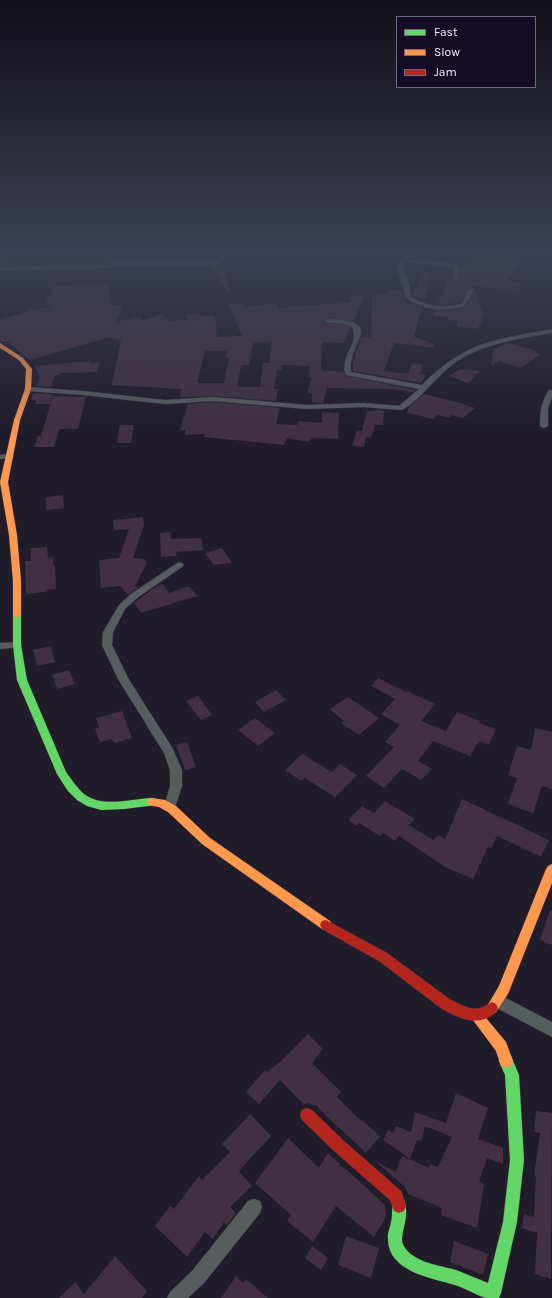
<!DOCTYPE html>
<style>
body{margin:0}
#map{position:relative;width:552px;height:1298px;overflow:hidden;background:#201c29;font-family:Karla,sans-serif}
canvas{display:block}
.legend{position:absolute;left:396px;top:16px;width:140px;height:72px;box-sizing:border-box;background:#140d25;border:1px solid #6e697c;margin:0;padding:5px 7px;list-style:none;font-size:12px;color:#f5f3fe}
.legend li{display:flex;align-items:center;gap:8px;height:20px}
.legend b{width:20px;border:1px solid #6e697c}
</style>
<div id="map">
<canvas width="552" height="1298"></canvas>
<ul class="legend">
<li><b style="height:5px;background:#63d668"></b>Fast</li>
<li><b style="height:5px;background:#ff974d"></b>Slow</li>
<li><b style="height:5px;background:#b3261e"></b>Jam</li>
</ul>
</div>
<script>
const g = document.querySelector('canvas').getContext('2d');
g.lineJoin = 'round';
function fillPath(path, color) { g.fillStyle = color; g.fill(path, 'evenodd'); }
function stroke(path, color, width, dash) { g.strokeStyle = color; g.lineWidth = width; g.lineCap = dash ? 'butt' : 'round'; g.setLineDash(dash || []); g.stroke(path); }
const building = new Path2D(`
 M0 252H16L11 265 0 266Z
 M156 252H221L229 260 221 261 230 291 227 292 211 266H217L221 264V263L218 260H158Z
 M417 252H443L434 260 412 258Z
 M469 252H528L526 254 527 256 507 281 521 283 518 292 489 287V288L473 286V288H468L460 303 438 304 448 281H456L459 278 461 269Z
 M98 253 130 256V260H113L108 263H98Z
 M422 272 432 273 424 301 413 296Z
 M90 283V285L109 284 111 306 123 305 117 322 139 316 143 320 162 314 171 321 187 320V315L198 314V316H215L217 337 242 336 228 304 243 303 245 307 276 303 279 308 313 305 352 302 348 297 365 295 353 322 327 318 324 320 325 323 344 325 350 328 344 343 322 342 321 370 344 372 346 376 416 390 413 392 394 389 327 388 323 403 312 402V394L307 393 312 377H309L310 366 282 365 281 370H277L274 389H278L276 401 213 396 180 397 181 389 112 385 121 340 106 337V338L29 360 7 341 3 342 0 341V319L27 312 28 309 52 308 46 303 55 285H71V284ZM272 341 269 363H263L260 387H237L241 365H249L253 343ZM205 351H227L225 357 229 358 224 383H197Z
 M401 290 409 306 410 303 422 308 420 315H418V321L414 337 434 344 433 348 394 343 384 371 408 374 412 363 423 365 421 374 425 375 422 383 353 371V362L361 338 371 337 372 295 388 294 387 291Z
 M475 292 484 315 478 329 457 326V321L447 320 448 317 432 316 435 310H450L465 307Z
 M507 343 530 349 541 354 521 368 499 361 491 366 493 350Z
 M90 361V363L100 362 97 372 60 373V375H55L51 387 36 386 40 376 34 366Z
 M460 369 480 371 468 383 449 376Z
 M33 393 53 394 50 404H35L36 400H31Z
 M424 394 465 404 464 405 475 408 463 418 452 415 450 418 437 415 434 419 407 413 409 407Z
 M53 396 86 397 78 429H59L54 447H34L38 436H41Z
 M213 402 280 408 276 424 297 425 299 421 322 423V412L339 413 338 439 312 438 309 442 287 438 284 445 204 437 205 434 185 435V430H180L188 404Z
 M376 410 384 411 383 425H375L371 438 366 437 364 447 352 446 357 430 362 431 367 411H375Z
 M120 425H134L131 443H117Z
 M63 495 64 508 46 510V497Z
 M143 517 144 525 133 558 144 559 147 563 135 586 139 587 128 595 120 586 101 588 99 560 119 558 129 529 114 530 113 520Z
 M170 532 171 539 201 538 203 550 176 552 177 556 161 557 160 533Z
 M47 547 48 558 53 557V566L55 565 56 589 45 590V592L26 594 25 561H31L30 548Z
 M222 548 232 563 214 565 205 553Z
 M163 584 169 593 189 586 197 596 141 613 134 603 157 586Z
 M51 646 55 662 37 666 33 650Z
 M69 670 75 684 57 689 52 675Z
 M378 678 406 692 407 691 435 704 421 721 446 731 457 712 480 721 479 723 496 729 489 745 479 741 470 756 433 741 418 761 432 769 421 780 402 769 384 788 366 776 394 747 385 742 400 725 381 714 395 699 371 686Z
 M276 690 286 700 264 712 255 702Z
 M198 696 212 715 201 720 186 701Z
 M348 697 379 718 359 735 341 723 344 721 330 709Z
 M122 711 132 738 115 743 111 739 100 742 95 729 99 727 96 718Z
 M255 718 275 733 258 746 238 730Z
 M535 728 552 732V789L542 786 533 813 508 804 517 778 508 775 517 746 531 750Z
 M187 742 196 767 185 770 176 745Z
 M302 754 332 772 340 764 357 775 335 797 305 778 301 781 285 770Z
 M462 799 549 840 541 857 497 836 491 848 488 847 473 879 445 867 399 836 395 841 383 833 380 836 359 823 357 826 348 820 362 806 374 813 385 801 415 819 409 825 433 840 438 835 445 839Z
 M550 910 552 911V945L540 940Z
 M308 1034 323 1049 312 1063 341 1092 337 1097 361 1121 362 1120 380 1136 366 1153 316 1106 308 1103 303 1104 280 1080 259 1104 246 1092 265 1070 267 1072 281 1061Z
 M456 1093 488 1108 478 1139 503 1148V1164L487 1158 479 1182 484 1184 477 1228 441 1215 442 1208 408 1194 405 1187 375 1161 396 1172 402 1156 429 1168 430 1164 438 1167 452 1137 425 1126 421 1141 417 1140 410 1159 383 1140 388 1130 393 1133 396 1126 411 1132 415 1112 446 1123Z
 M536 1111 552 1113 551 1279 535 1274 537 1233 522 1228 524 1214 534 1217 536 1176 534 1175 540 1133 534 1132Z
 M250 1114 271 1136 239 1171 252 1186 230 1207 236 1213 227 1225 224 1222 213 1239 205 1232 187 1257 155 1226 170 1206 174 1209 199 1176 202 1180 230 1152 222 1144Z
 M288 1138 319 1168 328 1153 340 1164 339 1166 346 1169 385 1205 386 1217 374 1237 336 1206 313 1242 287 1221 291 1215 255 1183Z
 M346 1236 379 1248 371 1278 338 1265Z
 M454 1241 488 1254 483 1275 450 1262Z
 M312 1246 328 1258 321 1270 305 1258Z
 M115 1256 147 1291 142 1298H59L75 1282 84 1294Z
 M236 1276 243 1283 246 1279 268 1298H221Z`);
const street = new Path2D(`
 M410 252H416L409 259 452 263 460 267 458 278 455 280 452 278 454 268 451 267 406 262 403 266 409 284 411 296C426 307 443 308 461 304L469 289H473L474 290 465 306C444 311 424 311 406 298L397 266 404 256Z
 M552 252V256H530L527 254 530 252Z
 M113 261H217L220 263 217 265H115L110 268 0 271V267L108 264Z
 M327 319C389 321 346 343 351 372L422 385C466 341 494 340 552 329V333C519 339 484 343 456 362 439 373 416 405 401 410L364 407 307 409 213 401 165 404 83 395 28 391 24 389 28 387 83 391 165 400 213 397 307 405 364 403 399 406 419 389 346 375C338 358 361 343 352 327L344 324 325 322V320Z
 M549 390H552V397L548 408V426L544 428 540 426C540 412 541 402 549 390Z
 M10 454H13V458L0 459V455Z
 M179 562 182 563 184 565 182 567 137 598 125 609 113 632 112 645 128 678 173 749 182 770V786L174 810 170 812 166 810 164 807 170 786V770L164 753 118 679 102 645 103 632 119 605 131 594Z
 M17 642 22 645 21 647 0 649V643Z
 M498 994 552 1022V1037L493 1006 491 1001 493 996Z
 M254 1199 260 1201 262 1207 260 1213 204 1283 188 1298H167L170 1292 192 1271 248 1201Z`);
const fast = new Path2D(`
 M17 612 21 615V645L27 680 66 772C72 780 77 788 84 794 102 808 131 799 152 798L156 799 157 802 156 805 124 809 101 810 87 806 77 800 68 791 57 774 17 680 13 645V615Z
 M506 1054 511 1056 519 1075 524 1160 517 1222 501 1293 499 1298C495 1298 490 1298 486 1298 476 1295 465 1288 455 1285 432 1278 389 1272 388 1240 387 1234 390 1228 391 1222 393 1215 391 1208 394 1201L399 1199 404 1201C410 1215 402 1227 402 1242 409 1262 438 1265 456 1270 467 1274 477 1279 488 1283L503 1222 510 1160 505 1075 499 1061 501 1056Z`);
const slow = new Path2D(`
 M0 343 23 358 32 369 31 389 20 420 8 482 17 535 21 581V615L17 618 13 615V581L9 535 0 482 14 420 25 389 26 369 19 360 0 348Z
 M152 798 165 800 176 806 210 838 330 921 332 925 330 929 326 930 322 929 202 844 168 812 159 807 148 805 147 802 148 799Z
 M552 864V883L508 994 496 1012 492 1014 488 1012 486 1008 499 986 546 869 548 866Z
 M477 1010 481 1012 506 1042 513 1061 511 1066 506 1068 501 1066 496 1051 473 1020 471 1016 473 1012Z`);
const jam = new Path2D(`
 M326 920 387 953 451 1000C460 1004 470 1011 480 1008 484 1007 488 1004 492 1002L496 1004 498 1008C496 1013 492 1016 487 1018 471 1025 456 1016 442 1009L379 961 322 929 320 925 322 921Z
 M307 1108 312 1110 344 1141 401 1191 406 1206 404 1211 399 1213 394 1211 390 1200 334 1151 302 1120 300 1115 302 1110Z`);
fillPath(building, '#403041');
stroke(street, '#3a3742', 1);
stroke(fast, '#3a3742', 1);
stroke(slow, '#3a3742', 1);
stroke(jam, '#3a3742', 1);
fillPath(street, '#575c5f');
fillPath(fast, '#63d668');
fillPath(slow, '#ff974d');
fillPath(jam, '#b3261e');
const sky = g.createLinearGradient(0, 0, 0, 434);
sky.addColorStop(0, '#120f17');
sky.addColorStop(0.58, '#3c4054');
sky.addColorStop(1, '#3c405400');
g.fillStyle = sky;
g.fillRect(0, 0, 552, 434);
</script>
